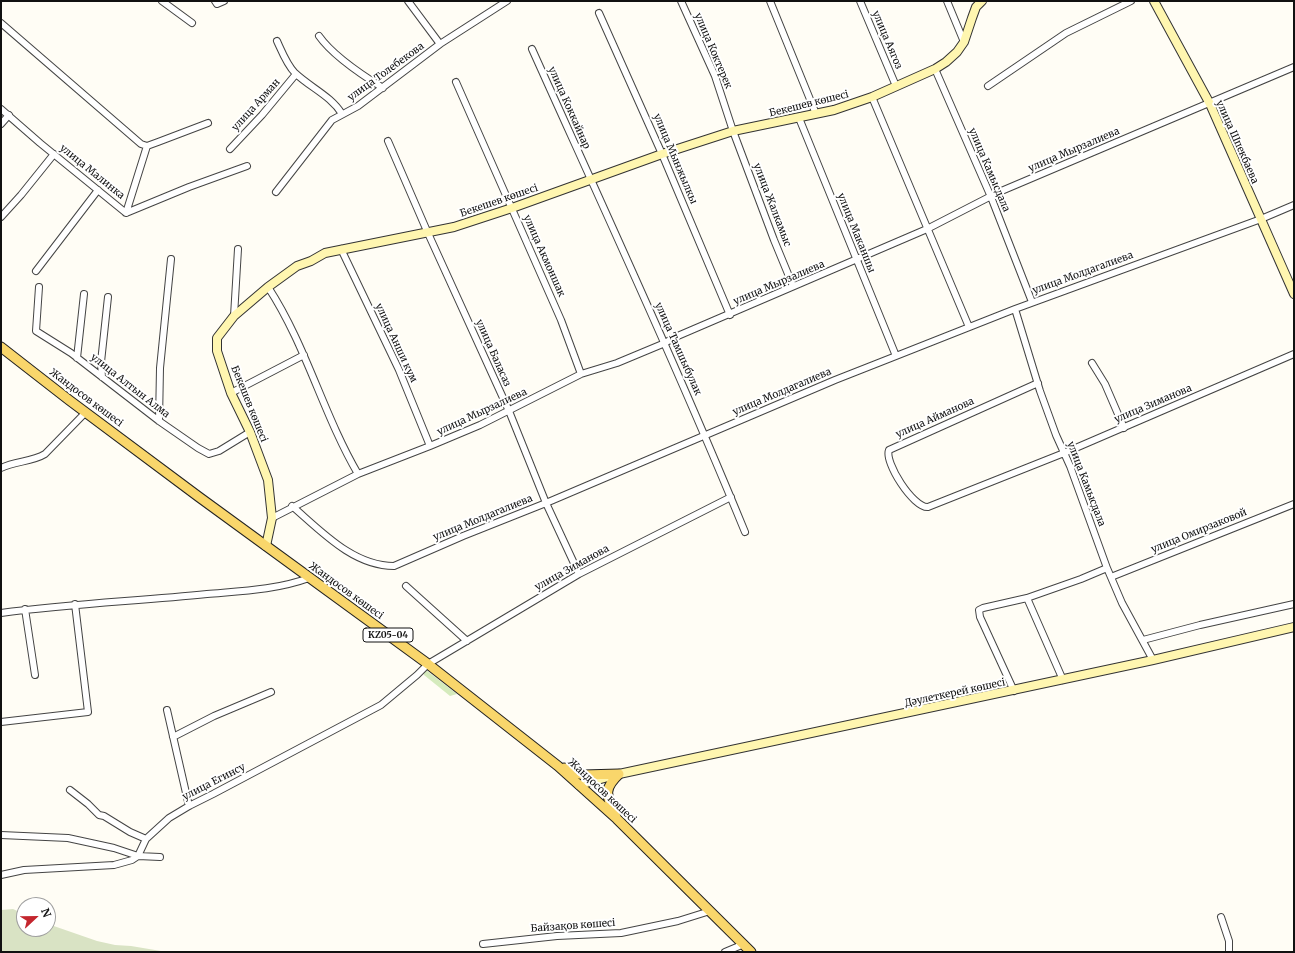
<!DOCTYPE html>
<meta charset="utf-8">
<style>
body{margin:0}
#map{position:relative;width:1295px;height:953px;overflow:hidden;background:#fffdf5;font-family:Merriweather,serif}
canvas{display:block}
.frame{position:absolute;inset:0;border:2px solid #111;pointer-events:none}
.north{position:absolute;left:16px;top:897px;width:40px;height:40px;box-sizing:border-box;background:#fff;border:1px solid #a0a0a0;border-radius:50%;rotate:68deg;font-size:11px;font-weight:700;line-height:16px;text-align:center;color:#111}
.north::after{content:'';display:block;margin:auto;width:14px;height:18px;background:#c4262e;clip-path:polygon(50% 0,100% 100%,50% 72%,0 100%)}
</style>
<div id="map">
<canvas width="1295" height="953"></canvas>
<div class="frame"></div>
<div class="north">N</div>
</div>
<script>
const g = document.querySelector('canvas').getContext('2d');
g.lineJoin = 'round';
function fillPath(path, color) { g.fillStyle = color; g.fill(path, 'evenodd'); }
function stroke(path, color, width, dash) { g.strokeStyle = color; g.lineWidth = width; g.lineCap = dash ? 'butt' : 'round'; g.setLineDash(dash || []); g.stroke(path); }
function write(font, color, halo, rows, align = 'center') {
  g.font = font + ' Merriweather,serif'; g.lineWidth = 4; g.setLineDash([]); g.textBaseline = 'middle'; g.strokeStyle = halo; g.fillStyle = color; for (const [text, x, y, turn = 0] of rows) {
    g.save(); g.translate(x, y); g.rotate((+turn || 0) * Math.PI / 180); g.textAlign = isNaN(turn) ? turn : align; if (halo) g.strokeText(text, 0, 0); g.fillText(text, 0, 0); g.restore();
  }
}
const green = new Path2D(`
 M426 670 457 694 450 696 424 675 423 672Z`);
const cemetery = new Path2D(`
 M13 909 24 914V929H48V924L97 941 115 945 131 946 167 952H1V910Z`);
const street = new Path2D(`
 M162 1 192 23
 M215 1 217 4 224 1
 M408 1 440 44
 M681 1 715 76 733 131 774 240 793 286
 M770 1 816 114
 M860 1 896 86
 M947 1 964 42
 M599 13 662 154 730 315
 M1 23 141 144 147 146 158 142 208 123
 M319 36C333 56 362 75 383 88
 M277 41C282 52 287 65 295 73 311 88 331 96 342 114
 M532 49C604 209 678 369 745 532
 M935 69 991 197 1032 302
 M456 82 561 320 581 374
 M988 86 1066 33 1131 1
 M872 97 969 327
 M1 109 40 143 126 213 189 187 247 166
 M799 118 896 356
 M1 124 9 115
 M388 141 427 231 509 411 546 503 579 574
 M230 149 262 115 296 74
 M276 192 332 120 358 106 440 44 507 1
 M126 213 147 146
 M1 217 21 195 54 154
 M341 249 399 370 430 446
 M36 271 98 190
 M39 287 36 331 71 353 159 421 198 448 209 454 219 451 250 432
 M268 287C306 345 323 414 358 474
 M1015 309 1040 391 1056 435 1070 466 1107 568 1122 603 1153 660
 M234 316 238 249
 M77 358 84 294
 M1092 363 1105 384 1124 428
 M102 377 101 362 108 297
 M1038 383 889 450C884 462 913 508 928 507L1064 453 1294 354
 M231 393 304 355
 M159 421 160 368 171 259
 M1 468C15 461 32 462 45 454L86 412
 M292 506C321 531 353 566 394 566L463 536 546 503 835 380 896 356 1015 309 1261 219 1294 205
 M272 518 358 474 430 446 480 425 581 374 617 363 665 343 673 338 927 229 999 192 1294 67
 M1111 577 1294 504
 M406 586 467 641
 M1027 598 1063 680
 M25 609 35 675
 M1 613C70 604 138 601 207 594 241 591 276 590 309 578
 M1143 640 1200 625 1294 604
 M1014 691 980 617 979 610 983 608 1027 598 1081 579 1107 568
 M167 710 189 806
 M1 722 88 712 75 604
 M173 737 214 716 271 692
 M70 790 88 804 99 815 104 816 130 832 146 839
 M1 835 68 838 114 848 138 856 160 857
 M1 875 24 870 114 865 132 860 138 856 146 839 169 818 189 806 213 794 381 705 417 675 428 664 579 574 731 497
 M1221 917 1229 941V952
 M483 944 557 936 621 933 678 921 710 911
 M725 952 744 944`);
const secondary = new Path2D(`
 M1154 1 1210 104 1294 294
 M266 546 272 518 268 480 250 432 231 393 217 351V338L234 316 268 287 297 266 311 261 325 253 454 227 512 208 662 154 733 131 834 110 872 97 935 69 946 62 957 52 964 42 972 18 976 7 982 1
 M579 785 619 774 1153 660 1294 627`);
const primary = new Path2D(`
 M1 347 69 400 199 497 428 664 558 766 617 819 751 952
 M564 768 583 775 619 774
 M616 817C608 797 601 791 619 774`);
const shields = [
 [388,635,50]
];
const shieldNames = [
 ["KZ05-04",388,635]
];
const streetNames = [
 ["улица Аягоз",887,40,67],
 ["улица Коктерек",713,51,67],
 ["улица Толебекова",386,72,-36],
 ["Бекешев көшесі",809,104,-14],
 ["улица Арман",256,105,-48],
 ["улица Коккайнар",569,108,66],
 ["улица Шпекбаева",1237,142,66],
 ["улица Мырзалиева",1074,150,-23],
 ["улица Мынжылкы",675,159,67],
 ["улица Камысдала",989,170,67],
 ["улица Малинка",92,172,39],
 ["Бекешев көшесі",499,201,-19],
 ["улица Жалкамыс",772,205,69],
 ["улица Маканшы",856,233,68],
 ["улица Акмоншак",544,256,66],
 ["улица Молдагалиева",1083,273,-20],
 ["улица Мырзалиева",779,283,-23],
 ["улица Анши кум",396,343,65],
 ["улица Тамшыбулак",678,349,66],
 ["улица Баласаз",493,353,66],
 ["улица Алтын Алма",130,386,38],
 ["улица Молдагалиева",782,392,-23],
 ["Жандосов көшесі",86,398,37],
 ["Бекешев көшесі",249,404,68],
 ["улица Зиманова",1153,404,-23],
 ["улица Мырзалиева",482,412,-25],
 ["улица Айманова",935,418,-24],
 ["улица Камысдала",1086,484,69],
 ["улица Молдагалиева",483,518,-22],
 ["улица Омирзаковой",1199,531,-22],
 ["улица Зиманова",572,568,-29],
 ["Жандосов көшесі",346,591,36],
 ["Дәулеткерей көшесі",955,693,-12],
 ["улица Егинсу",214,782,-27],
 ["Жандосов көшесі",602,791,43],
 ["Байзақов көшесі",573,926,-4]
];
fillPath(green, '#d5ebbd');
fillPath(cemetery, '#d9e3c4');
stroke(street, '#444', 8);
stroke(secondary, '#333', 10);
stroke(primary, '#222', 11);
stroke(street, '#fff', 6);
stroke(secondary, '#fff6b0', 8);
stroke(primary, '#f9d66b', 9);
for (const [x, y, w] of shields) { const box = new Path2D(); box.roundRect(x - w / 2, y - 7, w, 14, 3); g.fillStyle = '#fff'; g.fill(box); stroke(box, '#111', 1); }
write('bold 9px', '#111', null, shieldNames);
write('10px', '#111', '#fff', streetNames);
</script>
